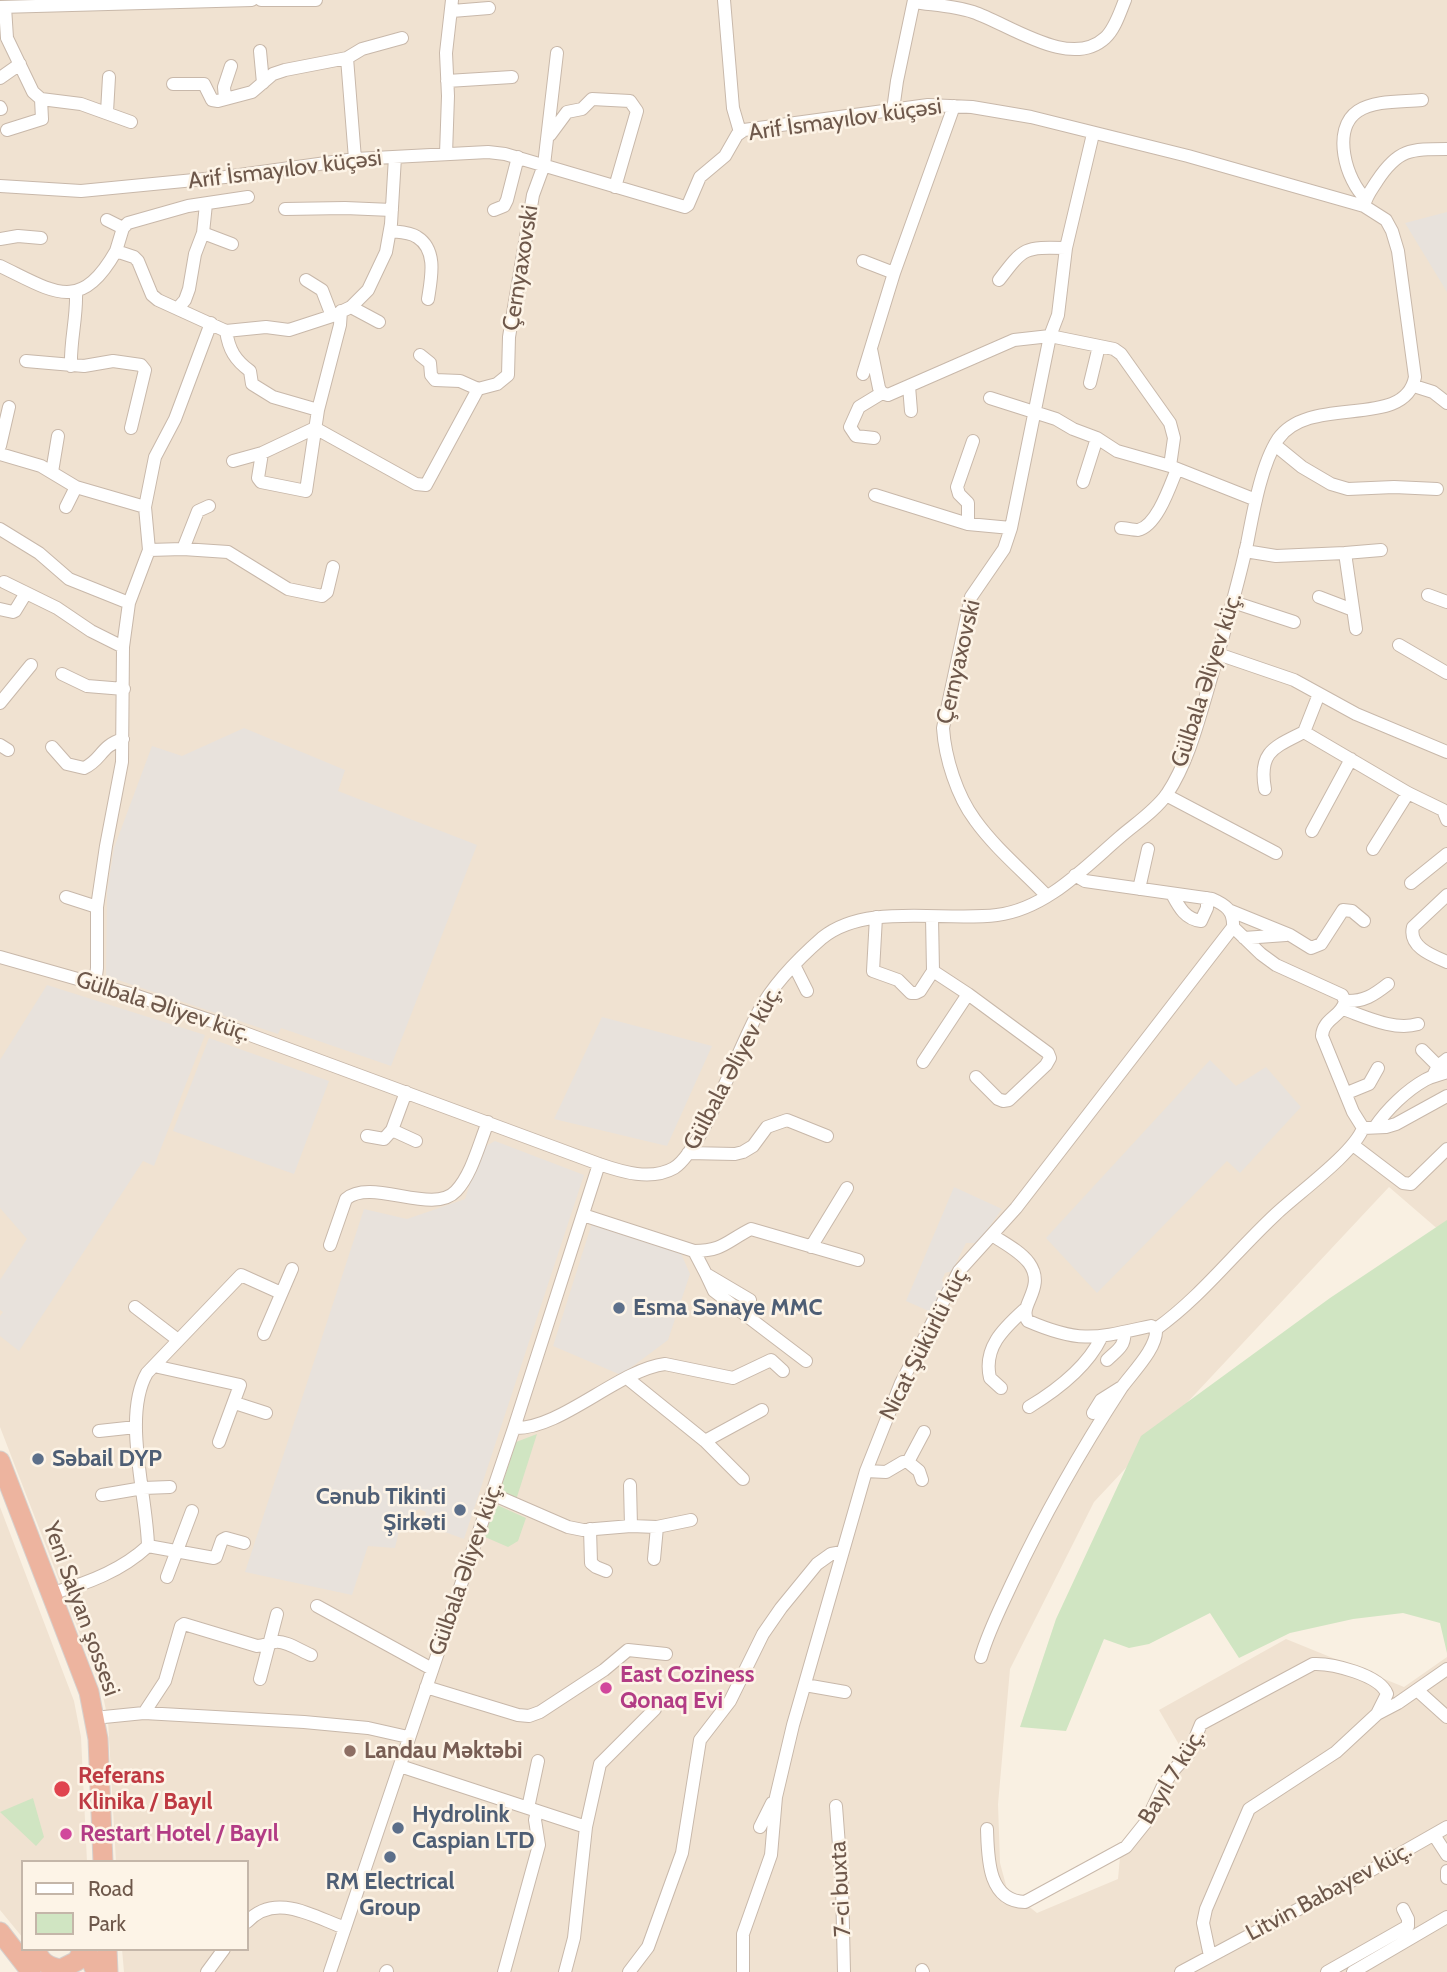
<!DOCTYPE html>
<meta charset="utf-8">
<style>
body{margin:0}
#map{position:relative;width:1447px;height:1972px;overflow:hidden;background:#f9f0e2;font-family:Cabin,sans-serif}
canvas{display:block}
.legend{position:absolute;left:21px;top:1860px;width:228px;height:91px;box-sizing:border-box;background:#fdf4e7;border:2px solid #c4b6a9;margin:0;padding:9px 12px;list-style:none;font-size:21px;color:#6e584b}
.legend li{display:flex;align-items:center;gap:14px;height:35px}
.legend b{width:35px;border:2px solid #c4b6a9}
</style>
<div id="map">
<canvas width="1447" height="1972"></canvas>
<ul class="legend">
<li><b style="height:9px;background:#fff"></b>Road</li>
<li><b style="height:19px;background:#d0e5c2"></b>Park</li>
</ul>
</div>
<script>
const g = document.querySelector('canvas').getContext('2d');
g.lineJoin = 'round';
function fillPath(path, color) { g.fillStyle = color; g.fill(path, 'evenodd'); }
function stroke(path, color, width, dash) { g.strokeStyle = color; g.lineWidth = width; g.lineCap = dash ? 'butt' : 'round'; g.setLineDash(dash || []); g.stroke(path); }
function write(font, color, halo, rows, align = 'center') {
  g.font = font + ' Cabin,sans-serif'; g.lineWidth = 5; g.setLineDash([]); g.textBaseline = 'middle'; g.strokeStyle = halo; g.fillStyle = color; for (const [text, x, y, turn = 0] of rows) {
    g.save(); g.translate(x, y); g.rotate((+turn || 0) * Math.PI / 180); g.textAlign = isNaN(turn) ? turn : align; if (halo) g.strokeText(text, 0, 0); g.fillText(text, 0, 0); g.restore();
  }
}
const residential = new Path2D(`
 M0 0H1447V1224L1440 1231 1389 1187 1094 1502 1010 1669 998 1804 1000 1863 1007 1889 1037 1913 1118 1879 1120 1857 1165 1789 1188 1760 1159 1710 1286 1639 1404 1687 1447 1657V1972H124L122 1949H247V1862H116L108 1720 102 1691 0 1427Z
 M0 1507 74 1701 81 1737 87 1862H23V1938L0 1910Z`);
const industrial = new Path2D(`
 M1447 212V292L1405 223Z
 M244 728 345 770 338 791 477 845 391 1066 281 1028 278 1034 106 976 107 892 114 848 152 746 182 756Z
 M47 985 205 1035 154 1166 143 1161 19 1351 0 1336V1316L3 1312 0 1310V1280L27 1239 0 1208V1060Z
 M602 1017 712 1046 667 1146 554 1119Z
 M209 1038 329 1081 294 1174 173 1131Z
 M1210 1060 1236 1086 1266 1067 1301 1107 1240 1173 1227 1161 1097 1293 1046 1238Z
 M495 1141 584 1175 464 1539 423 1524 426 1512 419 1509 401 1523 395 1548 368 1546 352 1595 245 1572 364 1209 407 1219 465 1199 482 1148Z
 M954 1187 1002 1209 978 1243H966L952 1271 945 1273 942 1280 944 1286 931 1312 906 1301Z
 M592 1223 679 1249 690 1274 668 1340 621 1375 553 1346Z`);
const green = new Path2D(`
 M1447 1220V1653L1440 1623 1403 1613 1353 1619 1290 1633 1239 1658 1210 1613 1149 1644 1129 1648 1104 1639 1066 1731 1020 1727 1056 1619 1141 1436 1330 1298Z
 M537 1434 516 1500 499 1494 516 1442Z
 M495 1504 526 1518 518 1541 508 1547 485 1537Z
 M33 1798 44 1837 36 1846 0 1812Z`);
const minor = new Path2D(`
 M261 0H316
 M724 0 733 108 740 132
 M914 2C933 5 955 6 973 12 1009 24 1070 70 1105 38 1115 29 1120 12 1125 0
 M0 7 252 0
 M5 7 7 38 33 92 41 99 81 104 131 122
 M452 11 489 8
 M260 51 263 83
 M347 58 355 159
 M0 78 20 64
 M447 81 512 77
 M173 84H204L212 100 218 101 252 92 273 74 285 70 347 58 362 49 402 38
 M225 99 224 87 231 66
 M0 107 1 109
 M893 110 897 81 914 0
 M107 112 109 77
 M7 130 42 119 41 99
 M550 135 567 112 582 109 592 99 630 101 637 111 615 187
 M446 154 448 96 446 53 452 0
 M0 186 81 191 225 177 355 159 488 152 505 154 685 207 688 205 700 177 725 156 737 135 744 130 928 105 972 107 1031 117 1188 156 1364 206 1386 220 1392 231 1398 251 1415 377C1405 431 1310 393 1278 439 1261 465 1253 513 1247 544 1236 594 1221 643 1207 692 1197 726 1187 764 1167 794 1155 811 1135 824 1120 837 1084 868 1046 909 997 915 943 922 866 902 822 938 798 959 774 983 759 1011 740 1044 702 1151 674 1168 651 1181 622 1172 599 1164L215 1022 134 995 0 957
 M1366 199C1346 181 1331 129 1358 111 1375 100 1402 102 1422 100
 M1364 206C1366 196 1372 189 1377 181 1398 149 1410 149 1447 149
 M285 209 345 208 392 210
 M494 210 504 206 507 200 518 157
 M107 220 123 228
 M390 231C398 232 410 232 417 237 438 250 431 279 428 299
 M203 233 232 244
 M0 239 18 236 41 238
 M116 251 123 228 128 223 188 206 248 197
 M863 261 894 273
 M0 266C54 292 80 314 116 251L134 257 138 261 152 295 158 300 226 331 266 327 289 330 332 316 351 307 368 290 386 252 391 224 395 157
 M306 280 322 290 332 316
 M999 280C1024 247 1024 247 1066 248
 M351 307 379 322
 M178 308 185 300 189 289 195 254 203 233 206 204
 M226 331C229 350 235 360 250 371L252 384 273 397 318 410
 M871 349 879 388 882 393 888 395 1014 340 1050 336 1114 349 1121 354 1170 423 1174 438 1170 466
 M420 355 430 363 431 375 435 380 460 381 478 389 497 384 508 375 509 337 533 195 544 165 557 53
 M26 361 84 366 113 361 141 365 145 370 131 428
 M71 366C70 341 77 318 76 293
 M863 374 894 273 954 106
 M1090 383 1099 346
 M909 386 911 411
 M1414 386 1433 392 1447 403
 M990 398 1056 419 1073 429 1097 438 1083 482
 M874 438 856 436 850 427 859 407 882 393
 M1097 438 1117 451 1170 466 1256 500
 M1275 445 1302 467 1331 484 1348 489 1394 487 1437 489
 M0 446 9 407
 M262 453 258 478 261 482 306 491 318 410 340 325 341 311
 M0 454 41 466 76 487 145 507
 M233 461 262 453 315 428 416 484 426 485 478 389
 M52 472 58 436
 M875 495 968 524 1011 528
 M66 507 76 487
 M968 524V503L959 494 957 487 973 441
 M1121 528C1125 528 1133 530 1138 530 1157 526 1170 486 1177 469
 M0 529 39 553 69 579 129 603
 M183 549 198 511 209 506
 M149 550 183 549 228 552 288 589 322 596 327 592 333 567
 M1245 551 1276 556 1345 553 1356 629
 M1345 553 1381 550
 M4 582 57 608 91 631 123 647
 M1428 595 1447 602
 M1319 597 1353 610
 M1233 602 1294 622
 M0 609 13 612 15 611 26 593
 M1399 645 1447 673
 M1218 654 1294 680 1356 714 1447 752
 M62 674 87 686 124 689
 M0 703 31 665
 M1304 732 1408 793 1443 810 1447 820
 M0 745 8 750
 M52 747 67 764 84 768C102 760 100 746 123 739
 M1265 789C1258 751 1275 747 1304 732L1319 694
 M1166 795 1276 853
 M1312 831 1351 759
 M1373 849 1408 793
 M1411 883 1447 854
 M1139 889 1148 849
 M1172 894C1179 907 1185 919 1201 921L1207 908V898
 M1447 895 1413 927C1408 947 1433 956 1447 962
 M1047 896C1023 871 995 848 975 820 957 796 945 758 943 728L971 597 1004 549 1011 528 1050 336 1058 315 1066 248 1093 134
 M66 897 97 907
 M1231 911 1290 935 1311 948 1321 944 1343 910 1352 911 1364 921
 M876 917 873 971 898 980 911 993H916L920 991 933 971
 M932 917 933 971 968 994 1048 1053 1050 1058 1046 1065 1009 1100 1003 1101 998 1099 976 1077
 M1233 927 1261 954 1276 965 1342 995 1345 1001C1342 1017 1323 1018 1322 1036L1353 1112 1363 1128 1386 1127 1396 1124 1447 1096
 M1244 938 1286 935
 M794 965 807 991
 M95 984 97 968V907L106 846 122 762 123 647 129 603 149 550 145 507 155 457 175 419 211 323
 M1345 1001C1364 1002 1374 995 1388 984
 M1343 1009C1366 1017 1394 1031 1418 1024
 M1422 1050 1438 1066
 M923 1062 968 994
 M1433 1076 1438 1066 1447 1059
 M1347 1093 1369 1084 1378 1068
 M1375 1127C1387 1109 1407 1090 1425 1080 1432 1076 1440 1075 1447 1072
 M392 1130 416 1141
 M367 1136 384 1139 392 1130 406 1092
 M1353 1145 1403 1183 1411 1184 1447 1149
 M688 1153 735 1154 743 1152 753 1146 767 1127 787 1120 827 1136
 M583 1215 694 1251C723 1251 727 1241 751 1229L858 1260
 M992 1235C1004 1243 1020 1251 1029 1263 1047 1288 1017 1306 1028 1321 1081 1344 1096 1338 1151 1326L1156 1329C1201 1297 1235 1252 1276 1214 1297 1194 1354 1153 1363 1128
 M330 1245 346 1199C371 1177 433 1216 456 1191 472 1174 479 1144 488 1122
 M811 1247 847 1188
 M694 1251 706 1274 750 1300
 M706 1274 714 1291 806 1361
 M135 1307 178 1340
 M264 1334 292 1269
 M1107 1360C1116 1351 1126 1346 1124 1332
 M154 1366 240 1385 219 1442
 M627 1378 705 1441 743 1479
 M1001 1388 990 1378C983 1348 1003 1329 1024 1310
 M235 1403 266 1413
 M1029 1407C1057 1390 1087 1367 1101 1338
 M1093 1413 1101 1400 1120 1388
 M514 1428C560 1430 618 1370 665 1364L733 1378 771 1360 783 1371
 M99 1431 136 1427
 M705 1441 762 1410
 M908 1462 924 1432
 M866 1471 886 1472 903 1462H908L919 1471 922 1480
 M630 1485 631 1526
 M492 1494 568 1527 583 1530 631 1526 657 1527 691 1520
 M102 1495 143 1488 170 1487
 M590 1529 591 1563 596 1567 606 1571
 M148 1546 214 1558 216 1557 222 1540 226 1538 244 1543
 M654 1559 657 1527
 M167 1577 192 1511
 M52 1593C87 1584 121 1571 148 1546 147 1496 122 1416 147 1373L241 1275 281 1293
 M317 1606 432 1669
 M981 1657C988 1632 1001 1607 1012 1583 1044 1515 1081 1450 1122 1387 1133 1372 1158 1347 1156 1329
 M260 1679 277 1614
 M805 1685 845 1692
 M426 1687 518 1715 529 1716 540 1712 604 1670 628 1650 666 1654
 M1417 1690 1447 1717
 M144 1713 165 1681 181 1626 184 1624 257 1646C265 1646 268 1643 275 1642 285 1640 301 1651 311 1655
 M94 1718 144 1713 304 1722 368 1728 408 1737
 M400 1766 586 1827
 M836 1806 842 1885 844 1972
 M528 1808 538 1761
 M760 1827 772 1803
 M987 1829C988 1856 987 1901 1025 1902L1126 1847 1146 1822 1162 1788 1172 1772 1189 1753 1201 1724 1313 1664C1332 1663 1380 1675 1387 1694L1377 1714
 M1434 1835 1447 1855
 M1447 1871V1878
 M247 1922C275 1892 312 1916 345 1928
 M1210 1956 1203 1923 1206 1909 1249 1809 1336 1752 1377 1714 1398 1703 1447 1669
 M922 1970 923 1972
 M207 1972 224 1949
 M330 1972 514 1428 599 1164
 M386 1972 387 1971
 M504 1972 539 1845 535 1820 537 1811
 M565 1972 574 1938 586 1827 600 1764 655 1709
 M629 1972 648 1947 682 1853 700 1740 730 1701 763 1634 781 1608 817 1564 831 1554 842 1552
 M743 1972V1934L771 1855 776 1797 793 1725 866 1471 901 1383 959 1271 1016 1208 1233 927C1234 911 1226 905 1212 899L1085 881 1075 875
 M1181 1972 1368 1872 1447 1827
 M1327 1972 1408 1926V1919L1403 1909
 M1353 1972 1447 1917`);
const highway = new Path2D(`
 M0 1461 89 1692 98 1739 103 1862
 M0 1932 31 1972
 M36 1949C40 1962 48 1967 61 1969L77 1961 83 1949
 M86 1949 96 1972
 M107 1949 108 1972`);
const markers = [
 [619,1308,7,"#5c6f8a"],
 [38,1459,7,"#5c6f8a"],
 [460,1510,7,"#5c6f8a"],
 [606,1688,7,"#d1479c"],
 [350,1751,7,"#8d6e63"],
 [62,1789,9,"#e0444e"],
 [398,1828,7,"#5c6f8a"],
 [66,1834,7,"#d1479c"],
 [390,1857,7,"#5c6f8a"]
];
const streetNames = [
 ["Arif İsmayılov küçəsi",845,120,-8],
 ["Arif İsmayılov küçəsi",285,170,-7],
 ["Çernyaxovski",521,268,-81],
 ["Çernyaxovski",959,662,-77],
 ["Gülbala Əliyev küç.",1207,680,-72],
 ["Gülbala Əliyev küç.",163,1007,18],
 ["Gülbala Əliyev küç.",733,1068,-62],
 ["Nicat Şükürlü küç",924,1345,-63],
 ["Gülbala Əliyev küç.",466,1569,-71],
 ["Yeni Salyan şossesi",81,1609,70],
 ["Bayıl 7 küç.",1172,1777,-59],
 ["7-ci buxta",841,1889,-93],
 ["Litvin Babayev küç.",1329,1892,-28]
];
const serviceNames = [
 ["Esma Sənaye MMC",633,1308],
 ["Səbail DYP",52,1459],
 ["Cənub Tikinti",446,1497,"right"],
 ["Şirkəti",446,1523,"right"],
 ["Hydrolink",412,1815],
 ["Caspian LTD",412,1841],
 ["RM Electrical",390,1882,"center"],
 ["Group",390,1908,"center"]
];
const hotelNames = [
 ["East Coziness",620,1675],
 ["Qonaq Evi",620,1701],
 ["Restart Hotel / Bayıl",80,1834]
];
const educationNames = [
 ["Landau Məktəbi",364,1751]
];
const healthNames = [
 ["Referans",78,1776],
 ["Klinika / Bayıl",78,1802]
];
fillPath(residential, '#f0e2d1');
fillPath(industrial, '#e8e2dc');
fillPath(green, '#d0e5c2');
stroke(minor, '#c8b8aa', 14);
stroke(highway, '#d6d0cd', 21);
stroke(minor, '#fff', 12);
stroke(highway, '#edb49f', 19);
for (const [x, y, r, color] of markers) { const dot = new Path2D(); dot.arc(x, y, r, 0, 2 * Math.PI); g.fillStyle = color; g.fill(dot); stroke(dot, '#fdf4e7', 2.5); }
write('23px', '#6e584b', '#fdf4e7', streetNames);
write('bold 23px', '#4e5e75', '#fdf4e7', serviceNames, 'left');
write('bold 23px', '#b23c85', '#fdf4e7', hotelNames, 'left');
write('bold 23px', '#785e54', '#fdf4e7', educationNames, 'left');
write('bold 23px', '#be3a42', '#fdf4e7', healthNames, 'left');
</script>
